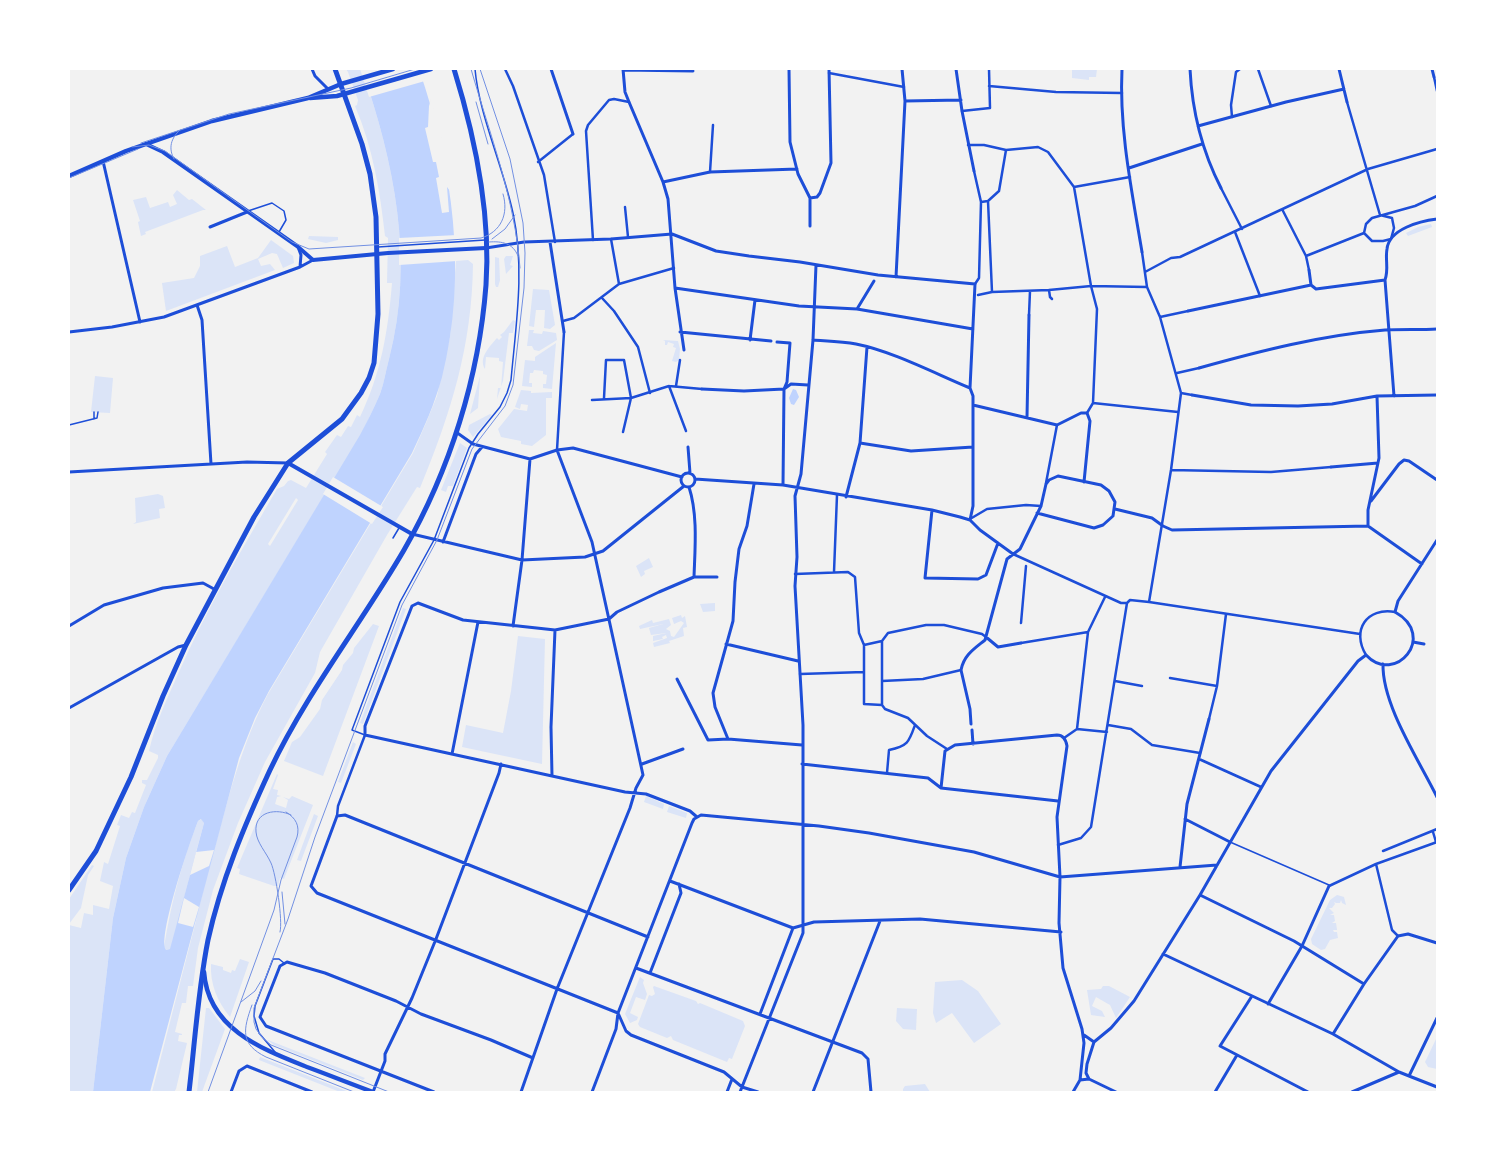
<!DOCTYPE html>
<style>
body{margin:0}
#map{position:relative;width:1506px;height:1161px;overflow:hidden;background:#f2f2f2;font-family:"Golos Text",sans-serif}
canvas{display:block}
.frame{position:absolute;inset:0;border:70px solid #fff;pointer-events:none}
</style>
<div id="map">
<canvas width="1506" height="1161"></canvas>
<div class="frame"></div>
</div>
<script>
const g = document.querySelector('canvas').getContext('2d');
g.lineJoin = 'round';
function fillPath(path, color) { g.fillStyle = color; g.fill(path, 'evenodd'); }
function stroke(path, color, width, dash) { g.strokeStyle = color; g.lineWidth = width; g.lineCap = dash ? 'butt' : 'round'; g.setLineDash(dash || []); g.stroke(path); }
const green = new Path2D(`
 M346 69H362C394 163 415 260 389 359 386 370 384 383 380 394 374 408 367 422 361 435L167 756 144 807 126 858 113 918 93 1092H69V925L81 928 84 913 93 915V905L109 909 113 886 100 881 104 862 108 864 120 826 117 825 121 815 129 818 132 812 135 813 146 785 142 783V780H147L158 758V755L149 751C155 724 167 699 178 674 206 610 242 549 277 489L284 486 288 481 291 480 306 488 327 454 325 452 337 435 341 437 348 426 351 427 357 415 360 417C381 373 388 332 392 283H387L388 238 385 236C380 191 373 148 355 106L357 105 358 100 348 72ZM296 498 298 500 270 546 268 544Z
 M1072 69H1097L1096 77H1089V80L1072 78Z
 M177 190 189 200 192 199 206 210H203L145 232 146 234 141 236 138 222 140 221 133 200 146 197 150 208 168 202 170 207 177 204 173 195Z
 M1431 224 1432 227 1408 236 1406 233 1418 227Z
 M309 236 338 237V240L326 243 308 239Z
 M271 240 293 256 294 263 283 268 277 254 272 253 258 259 261 266 270 264 275 270 166 311 162 283 194 278 200 266V256L227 246 235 267 258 258Z
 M506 256H513L510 265 513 266 506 274 504 259Z
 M495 257 499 258 500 280 498 287H496L495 284Z
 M456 261 468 260 473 264C472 346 451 413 420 488L417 487 387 535 320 652 315 673 265 762 238 823 213 890 198 948 193 986H188L186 1003H182L175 1032 182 1034V1035H179L178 1041 187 1043 176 1089 174 1092H152L197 917 193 927 178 923 171 949 165 950 164 947C171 903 182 862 198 821L202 819 204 823 196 852 214 850C229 796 242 743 268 694L413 453 426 423 437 396 450 336ZM209 867 199 907 184 898 190 875Z
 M533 289 549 290 555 325 550 329 544 328 545 310H536L534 327 529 326Z
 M513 320 515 321 513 333H509L503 381 497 399 498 388H501L503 362 499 361V358L486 357 485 369C478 358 490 346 497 338L499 340 502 337 500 335 504 332Z
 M529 330H534L533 333 542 334 543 331 556 333 557 340 539 351 534 350 532 346H527Z
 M663 340 678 341 680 349 679 360 676 362 672 361 676 348 673 347 674 344 668 342 667 345H665V341Z
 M556 343 552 389 543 388V384H546L547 375 543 374V371L534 370 533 373H530L529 383H532V387L522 386 525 360 535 361V357Z
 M95 376 113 378 110 413 91 412Z
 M480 376 478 408 470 414Z
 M521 390 531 391V393L552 392V398H546V435L532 446 521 444V441L501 437 498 429 514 409 527 411 528 405 521 404 520 409 515 407Z
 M490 414 492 415 473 437 468 430 469 425Z
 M460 443 467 448 453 486H448L446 492 441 490Z
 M158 494 163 496 165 508 159 509 160 518 133 524 136 522 135 498Z
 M649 558 653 567 644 571 645 574 641 577 636 566Z
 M715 603V611L703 612 700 604Z
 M403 608 406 609 363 724 360 723Z
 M681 615 682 618 685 616 687 627 683 628 684 636 669 641 670 643 654 647 653 643 667 638 666 635 662 637 663 639 653 641V636L666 633 651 635 649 628 663 624 640 629 639 626 652 620 653 623 669 619 671 625 666 629 670 631 671 636 674 637 684 623 681 621 674 624 672 618Z
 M373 624 379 626 323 776 284 761 292 742 300 737 320 709 322 700 342 670 343 665 353 653 354 648Z
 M518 636 545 639 542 764 462 747 466 725 503 733 511 691Z
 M353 742 356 744 341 783 338 782Z
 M277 774 278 775 273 789 278 790 277 795 281 796 277 797 275 804 286 808 288 800 283 797 289 799 292 796 313 805 284 879 280 878 278 886H274L239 874 240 869 237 868Z
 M646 796 664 804 663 809 644 802Z
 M669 806 687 813 686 818 667 812Z
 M314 814 318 816 301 861 297 860Z
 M92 865 94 866 88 875 81 908 69 924V899Z
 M1337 895 1344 897 1346 905 1342 903 1341 900 1340 903H1336L1334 902 1335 904 1332 908H1329L1334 913 1330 915H1334L1335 921 1332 923H1336L1337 930H1333L1334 932H1337L1338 938 1330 940 1325 949 1321 950 1312 944 1311 939 1330 900Z
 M240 959 249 962 230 1017C217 1001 210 984 211 964L223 967V970L231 973 232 970 235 971Z
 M640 977 644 980 643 983 647 994 645 1000 636 997 630 1013 638 1017 637 1020 630 1023 625 1014Z
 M962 980 978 991 1001 1024 974 1043 952 1013 936 1023 933 1013 935 982Z
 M654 986 696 1001 698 1004 700 1003 743 1021 745 1026 732 1059 729 1058 727 1062 673 1040 671 1036 667 1038 640 1027 638 1024 649 995 652 996 655 994 653 987Z
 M1103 986H1109L1130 997 1116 1018 1110 1005 1096 997 1092 1006 1102 1011 1105 1017 1091 1015 1087 990 1101 989Z
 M206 1008H209L225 1029 202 1092H197Z
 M897 1008 917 1009 916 1030 903 1029 896 1021Z
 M1437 1037V1069L1428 1067 1425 1062Z
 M267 1040H268L365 1078 363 1080 274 1045Z
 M260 1057 349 1092H340L259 1060Z
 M925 1084 930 1092H903V1089L905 1086Z`);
const water = new Path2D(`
 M362 69H419C453 168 468 274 442 377 435 403 424 428 412 453L269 691 255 718 239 758 150 1092H93L113 918 126 858 144 807 167 756 360 435C367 422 374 408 380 394 384 383 386 370 389 359 415 260 394 163 362 69ZM201 819 204 823 170 949 166 950C157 937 191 839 198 821Z
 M793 389 796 390 799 397 794 405 791 404 789 398Z`);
const pier = new Path2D(`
 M360 69H421L425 81 369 97Z
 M431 99 444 147 453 195 447 187 449 212 442 213 436 178 439 177 436 162H433L425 128 428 127 429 106Z
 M457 235V261L399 265V238Z
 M333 477 383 507 372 524 323 494Z
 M214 850 209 866 190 875 196 852Z
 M184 898 199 907 193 927 178 923Z`);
const service = new Path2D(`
 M248 211 272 203 284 211 286 220 279 232
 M378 247 485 240
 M94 412V419
 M69 425 97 418 98 412
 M393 538 399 528
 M365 735 352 730 400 602 434 540 469 448 478 434 500 407 507 393 511 380C516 324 525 269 513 213 503 166 479 115 475 69
 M1230 842 1329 885
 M275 1052 259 1033 254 1016 255 1006 273 959H279L284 963`);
const pedestrian = new Path2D(`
 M505 69 513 86 544 175 555 242
 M1258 69 1271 106
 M829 73 904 87
 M1434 77 1437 91
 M989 86 1056 92 1122 93
 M1347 102 1380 215 1392 218 1394 228 1391 239 1383 241H1372L1364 233
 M962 111 990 108 989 69
 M1232 117 1231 105 1236 72 1240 69
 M968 145H984L1006 150
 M538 162 573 134
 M974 171 981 202 979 278 975 284
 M710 172 713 125
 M1074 187 1130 177
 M1221 188 1242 229
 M988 201 992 292
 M981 202 988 201 999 191 1006 150 1038 147 1048 152 1074 187 1091 286 1097 309 1093 403 1087 413
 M625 207 628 237
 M1282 209 1306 256 1309 270
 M1235 232 1260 296
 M611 239 619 284
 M593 240 586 131 588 125 609 100 614 99 629 102
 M1142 252 1147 287 1160 317 1181 393 1171 470 1149 602
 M1306 256 1364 233 1366 224 1372 218 1415 206 1437 196
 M1145 272 1171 258 1180 257 1368 169 1437 149
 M1049 290 1050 297 1052 299
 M978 295 992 292 1049 290 1091 286 1147 287
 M602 298 614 311 638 347 650 393
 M1029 315 1030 291
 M1160 317 1188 311
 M563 321 574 318 619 284 674 268
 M1177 373 1199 368
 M669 386 686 431
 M676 386 680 360
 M1181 393 1192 395
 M604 398 606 360H624L631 398 623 432
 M592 400 631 398 669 386 702 389
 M1093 403 1178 412
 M557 450 564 332
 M1171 470 1271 472 1331 467
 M1046 483 1057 425
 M970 519 987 509 1026 505 1041 506
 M1013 554 1121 603H1127L1130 600 1149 602 1360 634
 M834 572 837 495
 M795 574 848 572 855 577 859 633 864 645
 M1021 623 1026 566
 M882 641 864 645V704L882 705V641L888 633 926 625H944L982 634 986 637
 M1021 643 1088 632
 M1366 655C1351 630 1367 607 1395 612
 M800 674 864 672
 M1170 678 1217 686
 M882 681 923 679 961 670
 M1115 681 1142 686
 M882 705 885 709 908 718 927 736 947 749
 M1209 719 1217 686 1226 614
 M1108 725 1131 729 1152 745 1200 753
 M1077 729 1107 732
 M1064 738 1077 729 1088 632 1105 597
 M887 773 889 750C908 746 909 742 915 725
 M337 816 338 806 365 735
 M1433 832 1436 842
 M1058 845 1081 838 1091 827 1127 603
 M1383 851 1437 829
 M1376 864 1437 842
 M1329 886 1376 864 1392 930 1398 936`);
const minor = new Path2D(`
 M312 69 315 76 328 89
 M551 69 573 134
 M623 69 625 92 629 102 663 182 668 199 675 288 684 350
 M789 69 790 142 798 174 810 198V226
 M956 69 962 111 974 171
 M1122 69C1119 130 1132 192 1142 252
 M1190 69C1192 110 1202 151 1221 188
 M1339 69 1347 102
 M1432 69 1434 77
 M623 70 693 71
 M905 101 961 100
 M1198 126 1286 102 1344 89
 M103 161 140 322
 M1129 168 1202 144
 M663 182 710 172 797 169
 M810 198 817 197 820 193 831 163 829 69
 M210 227 247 212
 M550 242 564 332
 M298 247 301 255 300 267
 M486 248 524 242 611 239 672 234 716 251 749 256 800 262 878 275 975 284 970 388 973 396V506L970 520
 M1309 270 1311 285
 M896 277 905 101 902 69
 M675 288 799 306 857 309 973 329
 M197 305 202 320 211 464
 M857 309 874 281
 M1188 311 1311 285 1316 289 1385 280
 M69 332 112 327 164 317 300 267 313 260
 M680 332 771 341
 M750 340 755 300
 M813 340C827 341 842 341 856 344 892 351 936 374 970 388
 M777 342 790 343 787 382 784 389 783 485
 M1199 368C1260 351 1322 335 1385 330 1402 329 1420 330 1437 329
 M702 389 744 391 784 389 791 384 808 385
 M1192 395 1251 405 1298 406 1332 404 1377 396 1437 395
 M1394 396 1385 280C1389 269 1385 260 1387 249 1389 229 1420 221 1437 219
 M973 405 1057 425 1081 413H1087L1090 421 1084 482
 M1027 417 1029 315
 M456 432 473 444 530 459 557 450 573 448 682 477
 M860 443 911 451 973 447
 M688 447 690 473
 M1331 467 1378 463
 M69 472 247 462 288 463
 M681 480a7 7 0 1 1 14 0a7 7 0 1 1-14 0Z
 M695 479 783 485 932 510 960 517 970 520 980 530 1013 554
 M689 487C698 515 695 548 694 577
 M846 497 860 443 867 347
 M1371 501 1399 464 1404 460 1409 461 1437 480
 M1115 509 1152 518 1163 526 1172 530 1368 526 1422 564
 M932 510 925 578 978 579 986 575 998 543
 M1368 526V510L1379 458 1377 396
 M412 534 522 560 585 557 603 551 684 486
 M443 542 476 454 482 447
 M69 626 104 605 163 588 203 583 214 589
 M513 626 522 560 530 459
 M986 637 998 647 1021 643
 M1413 642 1424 644
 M726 644 798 661
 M1383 664C1382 705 1419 760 1437 797
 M677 679 708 740 728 739 802 745
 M69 708 178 647 186 645
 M971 724 970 709 961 670C964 655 974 649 985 640L1007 559 1020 549 1041 506 1046 484 1049 480 1058 476 1101 485 1109 491 1115 502 1113 516 1103 525 1094 528 1037 513
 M972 730 973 744
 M728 739 715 707 713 693 733 621 735 582 739 549 747 526 754 484
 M452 754 478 622
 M1199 759 1261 787
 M642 764 683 749
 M802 764 928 778 941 788
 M552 776 551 727 555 630
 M1058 801 941 788 945 751 955 745 1057 735C1063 735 1066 740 1067 746L1057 817 1060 877 1059 923 1063 968 1082 1029 1084 1043 1080 1080 1073 1092
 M697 817 690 811 646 794 625 792 365 735V726L412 606 418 603 463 620 555 630 609 619 617 612 659 592 694 577H717
 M1185 819 1230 842
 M1180 867 1187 804 1209 719
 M670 881 793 928 814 922 920 919 1061 932
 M1200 895 1294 941 1364 984
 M648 937 345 815 337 816 311 886 317 893 618 1013 626 1031 631 1035 724 1072 742 1087 758 1092
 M1163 954 1333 1034 1399 1072
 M636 968 862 1053 868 1059 871 1092
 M650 973 681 893 679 884
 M1252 996 1220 1046 1308 1092
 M1268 1004 1302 946 1329 886
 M760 1014 793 928
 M1333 1034 1364 984 1398 936 1408 934 1437 943
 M1084 1035 1094 1042
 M1409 1076 1437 1087
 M1089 1079 1086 1073 1087 1064 1094 1042 1111 1028 1134 1001 1200 895 1271 771 1358 661 1366 655C1395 686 1438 636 1395 612L1398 601 1437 540
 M1080 1080 1089 1079 1116 1092
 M231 1092 239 1071 247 1066 312 1092
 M373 1092 385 1061V1054L412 998 436 939 499 773 501 764
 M434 1092 266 1026 260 1017 280 966 287 962 325 973 396 1001 421 1014 491 1040 533 1058
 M521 1092 557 989 630 808 636 788 643 775 592 542 557 450
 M592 1092 616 1029 618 1013 692 823 694 819 701 815 819 826 869 833 974 852 1060 877 1217 865
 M727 1092 732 1079
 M740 1092 803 933V725L795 586 797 557 795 496 801 474 813 340 816 265
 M813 1092 880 921
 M1215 1092 1237 1055
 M1352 1092 1399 1072 1409 1076 1437 1018`);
const tertiary = new Path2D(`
 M146 144 163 152 297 246 313 260 388 253 486 248
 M288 463 412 534`);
const secondary = new Path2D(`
 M310 98 337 96 431 69
 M69 176 126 151 212 121 308 98 341 84 393 69
 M204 972C208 1029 262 1049 307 1067 329 1075 351 1084 373 1092`);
const primary = new Path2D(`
 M69 890 96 851 131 777 163 696 186 645 254 517 288 463 342 419 361 393 369 378 374 363 378 314 376 217 370 174 362 144 335 69
 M189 1092C195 1041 198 990 208 940 221 881 245 824 270 770 307 692 361 624 404 550 450 470 479 377 486 285 491 213 475 137 454 69`);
const tram = new Path2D(`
 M471 69C490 135 515 199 520 268
 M476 102 488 144
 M141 143 229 114 351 88 415 69
 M132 147 149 145 165 151 292 242 309 249 481 238C501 232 509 214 503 194
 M174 159C168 148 171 138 180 130
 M69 178 138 149
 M492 239 505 229 515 215
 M489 242C502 241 513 243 518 256
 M282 892 285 924
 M280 932C283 921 276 874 271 863 266 852 257 843 256 832 254 811 277 808 291 815
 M241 1002 255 991 261 981
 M252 1005C243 1030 240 1044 266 1057L354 1092
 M208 1092 274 910 281 880 297 837C300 826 296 818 286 812
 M389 1092 271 1045 262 1037 256 1029 254 1022V1008L288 919 315 837 402 605 437 540 472 449 505 406 513 385 524 288 525 253 523 223 510 159 480 69`);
fillPath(green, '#dbe4f7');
fillPath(water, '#bfd3fe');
fillPath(pier, '#f2f2f2');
stroke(service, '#1d4ed8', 1.5);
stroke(pedestrian, '#1d4ed8', 2.5);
stroke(minor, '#1d4ed8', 3);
stroke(tertiary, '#1d4ed8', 4);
stroke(secondary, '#1d4ed8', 4.5);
stroke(primary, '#1d4ed8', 5);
stroke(tram, '#7290e2', 1);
</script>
